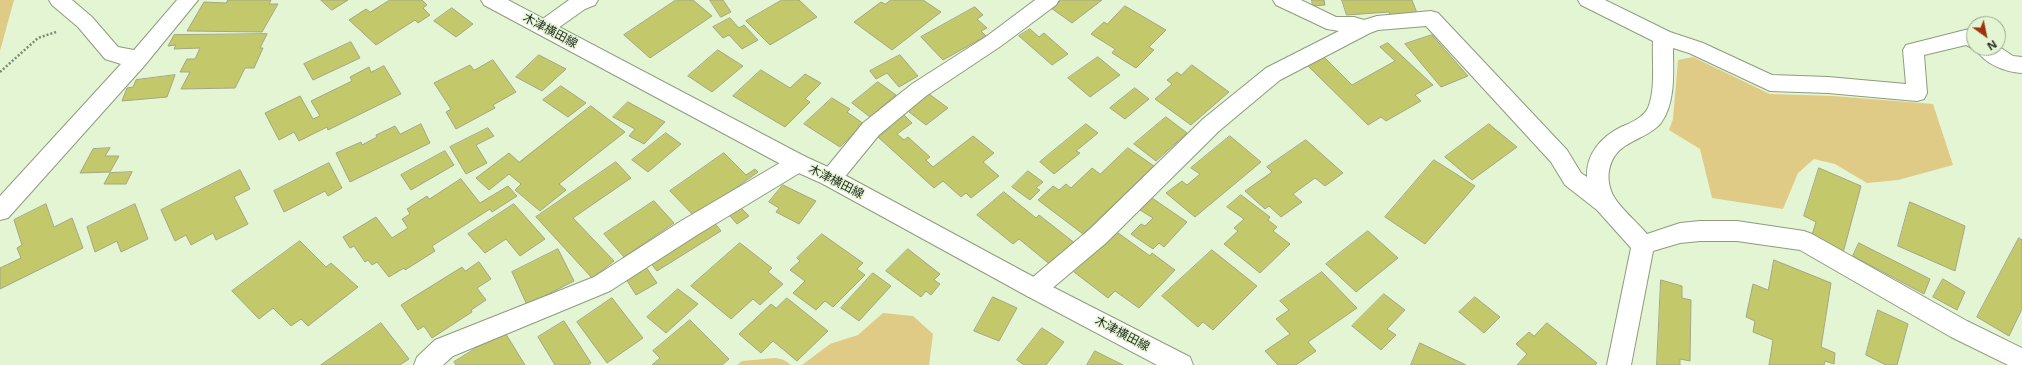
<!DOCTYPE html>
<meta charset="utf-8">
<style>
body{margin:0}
#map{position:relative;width:2022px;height:365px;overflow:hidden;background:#e4f5d4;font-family:"Noto Sans",sans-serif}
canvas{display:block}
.north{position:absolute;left:1966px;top:16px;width:40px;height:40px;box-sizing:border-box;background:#e4f5d4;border:1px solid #98a58c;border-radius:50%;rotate:147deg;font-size:11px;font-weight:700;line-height:16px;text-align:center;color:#262d20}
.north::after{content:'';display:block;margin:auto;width:14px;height:18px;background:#9c3510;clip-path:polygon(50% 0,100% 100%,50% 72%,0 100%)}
</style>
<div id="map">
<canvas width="2022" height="365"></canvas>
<div class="north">N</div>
</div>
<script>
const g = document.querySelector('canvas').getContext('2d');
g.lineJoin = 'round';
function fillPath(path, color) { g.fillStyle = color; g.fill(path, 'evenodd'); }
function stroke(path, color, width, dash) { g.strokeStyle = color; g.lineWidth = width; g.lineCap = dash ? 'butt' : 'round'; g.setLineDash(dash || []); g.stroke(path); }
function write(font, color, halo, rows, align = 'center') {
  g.font = font + ' "Noto Sans","Noto Sans JP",sans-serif'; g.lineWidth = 3; g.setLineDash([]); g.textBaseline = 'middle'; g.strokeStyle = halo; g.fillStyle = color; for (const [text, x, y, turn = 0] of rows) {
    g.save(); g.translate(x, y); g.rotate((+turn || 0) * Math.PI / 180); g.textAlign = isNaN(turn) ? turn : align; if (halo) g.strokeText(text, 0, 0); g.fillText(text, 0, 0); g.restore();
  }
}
const green = new Path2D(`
 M0 0H14L0 51Z
 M1693 57 1770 94 1833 96 1933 104 1953 165 1898 180 1867 183 1835 164 1814 159 1798 173 1783 209 1712 198 1700 149 1669 130 1673 119 1678 60Z
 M883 313 913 316 933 334 929 365H802L830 344 858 335Z
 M776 358 784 360 791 365H737L742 361Z`);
const building = new Path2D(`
 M228 0H271L269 4H278L262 32 187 31 204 2 226 3Z
 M321 0H348L332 10Z
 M390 0H422L427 5 423 8 430 15 418 23 415 20 376 45 349 20 366 9 370 12Z
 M676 0H693L712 16 650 58 624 35Z
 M710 0H723L731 12 721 17Z
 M782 0H799L817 17 770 45 746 21Z
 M891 0H923L941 12 892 50 854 22 881 2 885 4Z
 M1062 0H1102L1072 23 1051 8Z
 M1312 0H1324L1325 5 1313 6Z
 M1342 0H1412L1417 13 1390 15 1389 12 1347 15Z
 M1125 6 1166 30 1149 47 1154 50 1136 68 1112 53 1115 49 1091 34 1104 22 1107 24Z
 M975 7 983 15 977 19 987 28 981 31 986 36 943 60 921 37Z
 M452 8 473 24 456 37 434 21Z
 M730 18 739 28 744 25 758 40 742 49 729 35 723 38 713 27Z
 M1030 29 1039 37 1044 33 1068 54 1052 65 1019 36Z
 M267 34 260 48H263L254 68H245L235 88 181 89 190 72H180L187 59H195L200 48 174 49 176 45 168 46 174 35Z
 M1432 35 1468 76 1441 87 1405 44Z
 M351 42 360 58 313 80 304 64Z
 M1388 43 1433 85 1415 95 1421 101 1386 121 1381 117 1368 125 1307 65 1323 56 1352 85 1395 61 1380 47Z
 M718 50 743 66 712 92 688 76Z
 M539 55 566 69 542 91 516 77Z
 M900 55 918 76 899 87 887 73 876 79 870 71Z
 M1098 57 1120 75 1090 97 1068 78Z
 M493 60 516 92 493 105 495 108 456 129 446 112 451 109 434 83 470 65 474 70Z
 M1192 65 1229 92 1191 125 1155 99 1172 84 1167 80 1177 72 1181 75Z
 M384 66 401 94 328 130 327 127 299 141 294 132 279 140 265 113 300 96 313 119 320 116 311 101 352 81 350 77 369 67 371 72Z
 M761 70 790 88 805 74 821 83 805 99 810 102 785 127 733 96Z
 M175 75 167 97 122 101 127 88 133 87 136 80Z
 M878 82 896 95 870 117 852 103Z
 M561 86 586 103 568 117 543 100Z
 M1135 88 1149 99 1125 119 1110 108Z
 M925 91 948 108 926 125 904 108Z
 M832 98 850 109 847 112 864 124 840 147 804 124Z
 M628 102 665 122 644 144 629 136 635 129 613 117Z
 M591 106 625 132 559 184 566 190 540 211 515 190 521 184 509 174 489 190 476 178 509 153 519 162Z
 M902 113 912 123 897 134 904 140 908 137 930 157 926 160 933 167 973 136 994 153 983 162 999 176 971 198 966 193 961 197 943 181 934 188 878 137 890 128 885 124Z
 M1166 117 1187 133 1156 161 1134 144Z
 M421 124 430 143 350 182 336 153 361 142 362 145 377 137 376 135 395 126 400 134Z
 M1086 124 1098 133 1076 151 1080 153 1054 174 1040 162Z
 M1489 124 1517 147 1472 180 1445 157Z
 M488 128 494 136 476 145 487 163 466 174 450 147Z
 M666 133 681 144 648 172 632 160Z
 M1230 136 1261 162 1195 217 1166 193 1182 181 1187 185 1200 174 1191 168Z
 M1306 140 1343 173 1325 186 1315 178 1293 194 1302 202 1281 217 1269 206 1265 209 1245 191 1272 172 1267 167Z
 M110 148 105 156H119L110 172 80 173 93 149Z
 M1128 148 1154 166 1083 234 1038 200 1053 186 1059 190 1066 184 1071 188 1092 168 1100 174Z
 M445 151 454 165 411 190 401 175Z
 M724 153 746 175 755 169 758 172 695 217 670 191Z
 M1434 160 1475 186 1425 244 1385 217Z
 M616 162 631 178 573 218 614 261 592 278 536 217Z
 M329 163 342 188 328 196 325 191 284 212 274 191Z
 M1819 168 1861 186 1843 253 1811 238 1816 222 1804 216Z
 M240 170 250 189 234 197 248 224 216 240 213 233 191 245 186 235 175 241 161 210Z
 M1028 171 1043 182 1036 188 1040 190 1030 200 1012 187Z
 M132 172 126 184H104L110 173Z
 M461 179 480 203 508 186 517 196 492 212 490 209 432 246 435 251 405 270 404 268 389 277 377 262 372 265 368 260 365 262 354 246 350 248 343 237 376 217 392 238 408 228 402 219 410 214 407 209 427 196 429 199Z
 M783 185 816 201 799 224 776 212 779 208 769 202Z
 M1004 192 1036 218 1039 215 1076 244 1052 266 1019 239 1013 244 977 215Z
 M1241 195 1270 217 1268 220 1277 227 1273 231 1290 244 1260 273 1224 244 1238 231 1234 228 1244 219 1227 207Z
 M1152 198 1187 222 1164 247 1159 243 1153 249 1131 234 1141 224 1145 226 1153 218 1140 210Z
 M654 201 674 223 624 257 604 234Z
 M1910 202 1965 226 1955 271 1898 246Z
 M46 204 54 227 72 218 83 248 0 289V268L21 258 17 248 22 245 14 220Z
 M135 204 148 239 121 252 117 241 95 252 87 227Z
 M514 204 545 239 520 256 506 239 485 253 468 234Z
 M741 208 749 216 737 224 730 216Z
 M713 221 721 231 657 271 649 261Z
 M1114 230 1150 256 1152 253 1175 270 1139 308 1115 291 1108 298 1074 272Z
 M1368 231 1398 258 1356 292 1326 264Z
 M822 234 863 263 857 269 865 275 833 307 825 301 816 310 793 293 805 281 790 270 800 261 797 258Z
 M2019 238 2022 240V309L2009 336 1977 317Z
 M300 241 326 267 331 263 358 287 308 326 301 319 291 326 273 308 259 319 232 291Z
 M740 243 772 268 768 272 783 284 760 305 753 299 731 319 691 286Z
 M1859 243 1930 279 1924 294 1853 256Z
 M558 249 574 281 527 305 512 272Z
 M908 249 940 274 934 280 940 284 931 295 926 291 921 297 886 271Z
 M1212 250 1257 286 1213 330 1203 322 1198 327 1162 296Z
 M1774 260 1831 283 1821 347 1835 353 1834 364 1825 361 1824 365H1769L1773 340 1753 332 1755 321 1746 317 1753 284 1768 290Z
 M479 262 491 279 477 288 486 300 471 310 472 312 432 338 424 326 418 330 401 305 462 267 465 271Z
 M646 267 657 283 636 295 626 279Z
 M1322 272 1357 308 1308 342 1316 351 1296 365H1278L1265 351 1290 334 1276 319 1289 310 1280 301Z
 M873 273 891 286 859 321 841 308Z
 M1943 279 1965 292 1957 310 1933 297Z
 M1661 280 1682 286V298L1691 300 1690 361 1680 359V365H1657Z
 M678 289 698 304 666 333 647 317Z
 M1384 294 1405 310 1387 329 1396 335 1381 350 1352 326Z
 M993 297 1017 308 999 341 974 331Z
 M1475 297 1500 317 1484 333 1459 312Z
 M612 298 643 338 607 363 577 322Z
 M787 298 828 331 797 361 773 341 761 353 739 334 771 304 776 308Z
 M1878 310 1908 324 1897 365H1886L1866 355Z
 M690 320 729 359 722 365H652L660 358 653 351Z
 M564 321 591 363 588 365H555L538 337Z
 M381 323 409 359 400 365H321Z
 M1547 323 1597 363 1595 365H1517L1527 354 1516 344 1529 332 1534 336Z
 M1042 328 1064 342 1046 365H1024L1017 360Z
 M504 331 525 365H456L454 362Z
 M1420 343 1466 365H1411Z
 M1095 351 1123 365H1087Z`);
const path = new Path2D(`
 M0 72 38 38 56 32`);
const minor = new Path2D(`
 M49 0H72L92 17 118 47 134 50 177 0H198L145 65 8 218 0 220V196L121 64 105 59 78 27 52 5Z
 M569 0H598L595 5 585 9 551 33 544 35 537 33 534 28 537 23Z
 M1035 0H1059L1056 5 1001 46 926 96 879 135 839 184 831 187 823 184 820 178 823 172 863 123 912 84 987 36Z
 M1273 0H1301L1336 17H1354L1364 20 1377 16 1431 11 1438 13 1567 150 1581 173 1587 177C1586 154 1601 137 1621 127 1630 123 1643 118 1648 108 1656 89 1652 61 1653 41L1581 5 1578 0H1605L1670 32 1703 43 1772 75 1828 77 1906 84 1903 50 1906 45 1969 29 1974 31V48H1998V46L2013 56 2022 57V73C2005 72 1984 64 1975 48L1974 49 1966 45 1924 55 1927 93 1924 99 1917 101 1828 93 1770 91 1689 53 1673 48C1673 72 1676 102 1661 123 1652 134 1637 138 1625 146 1608 157 1604 179 1614 197 1621 209 1638 223 1647 234L1680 223 1700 221H1737L1804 231 1812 234 1967 321 2022 348V365H2008L1951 337 1800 250 1737 241H1700L1680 243 1653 251 1631 365H1607L1631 248 1597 210 1565 185 1551 162 1426 26 1378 30 1370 33 1280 80 1219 131 1106 243 1043 296 1035 299 1027 296 1023 289 1027 282 1090 229 1203 119 1266 68 1339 31 1327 29 1276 5Z
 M798 154 806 157 809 163 806 169 697 235 610 291 453 356 443 365H414L417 357 435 340 594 277 681 221 790 157Z`);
const major = new Path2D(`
 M481 0H508L806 157 839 172 1043 282 1190 357 1193 365H1157L1027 296 823 184 790 169 484 5Z`);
const streetNames = [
 ["木津横田線",550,31,28],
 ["木津横田線",836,182,27],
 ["木津横田線",1122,334,28]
];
fillPath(green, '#dfca86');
fillPath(building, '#c3c86a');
stroke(building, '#a3a684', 1);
stroke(minor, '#8c9c7d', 2);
stroke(major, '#8c9c7d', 2);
stroke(path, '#7d8973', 2.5, [2, 2]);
fillPath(minor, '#fff');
fillPath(major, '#fff');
write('12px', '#262d20', '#e4f5d4', streetNames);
</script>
